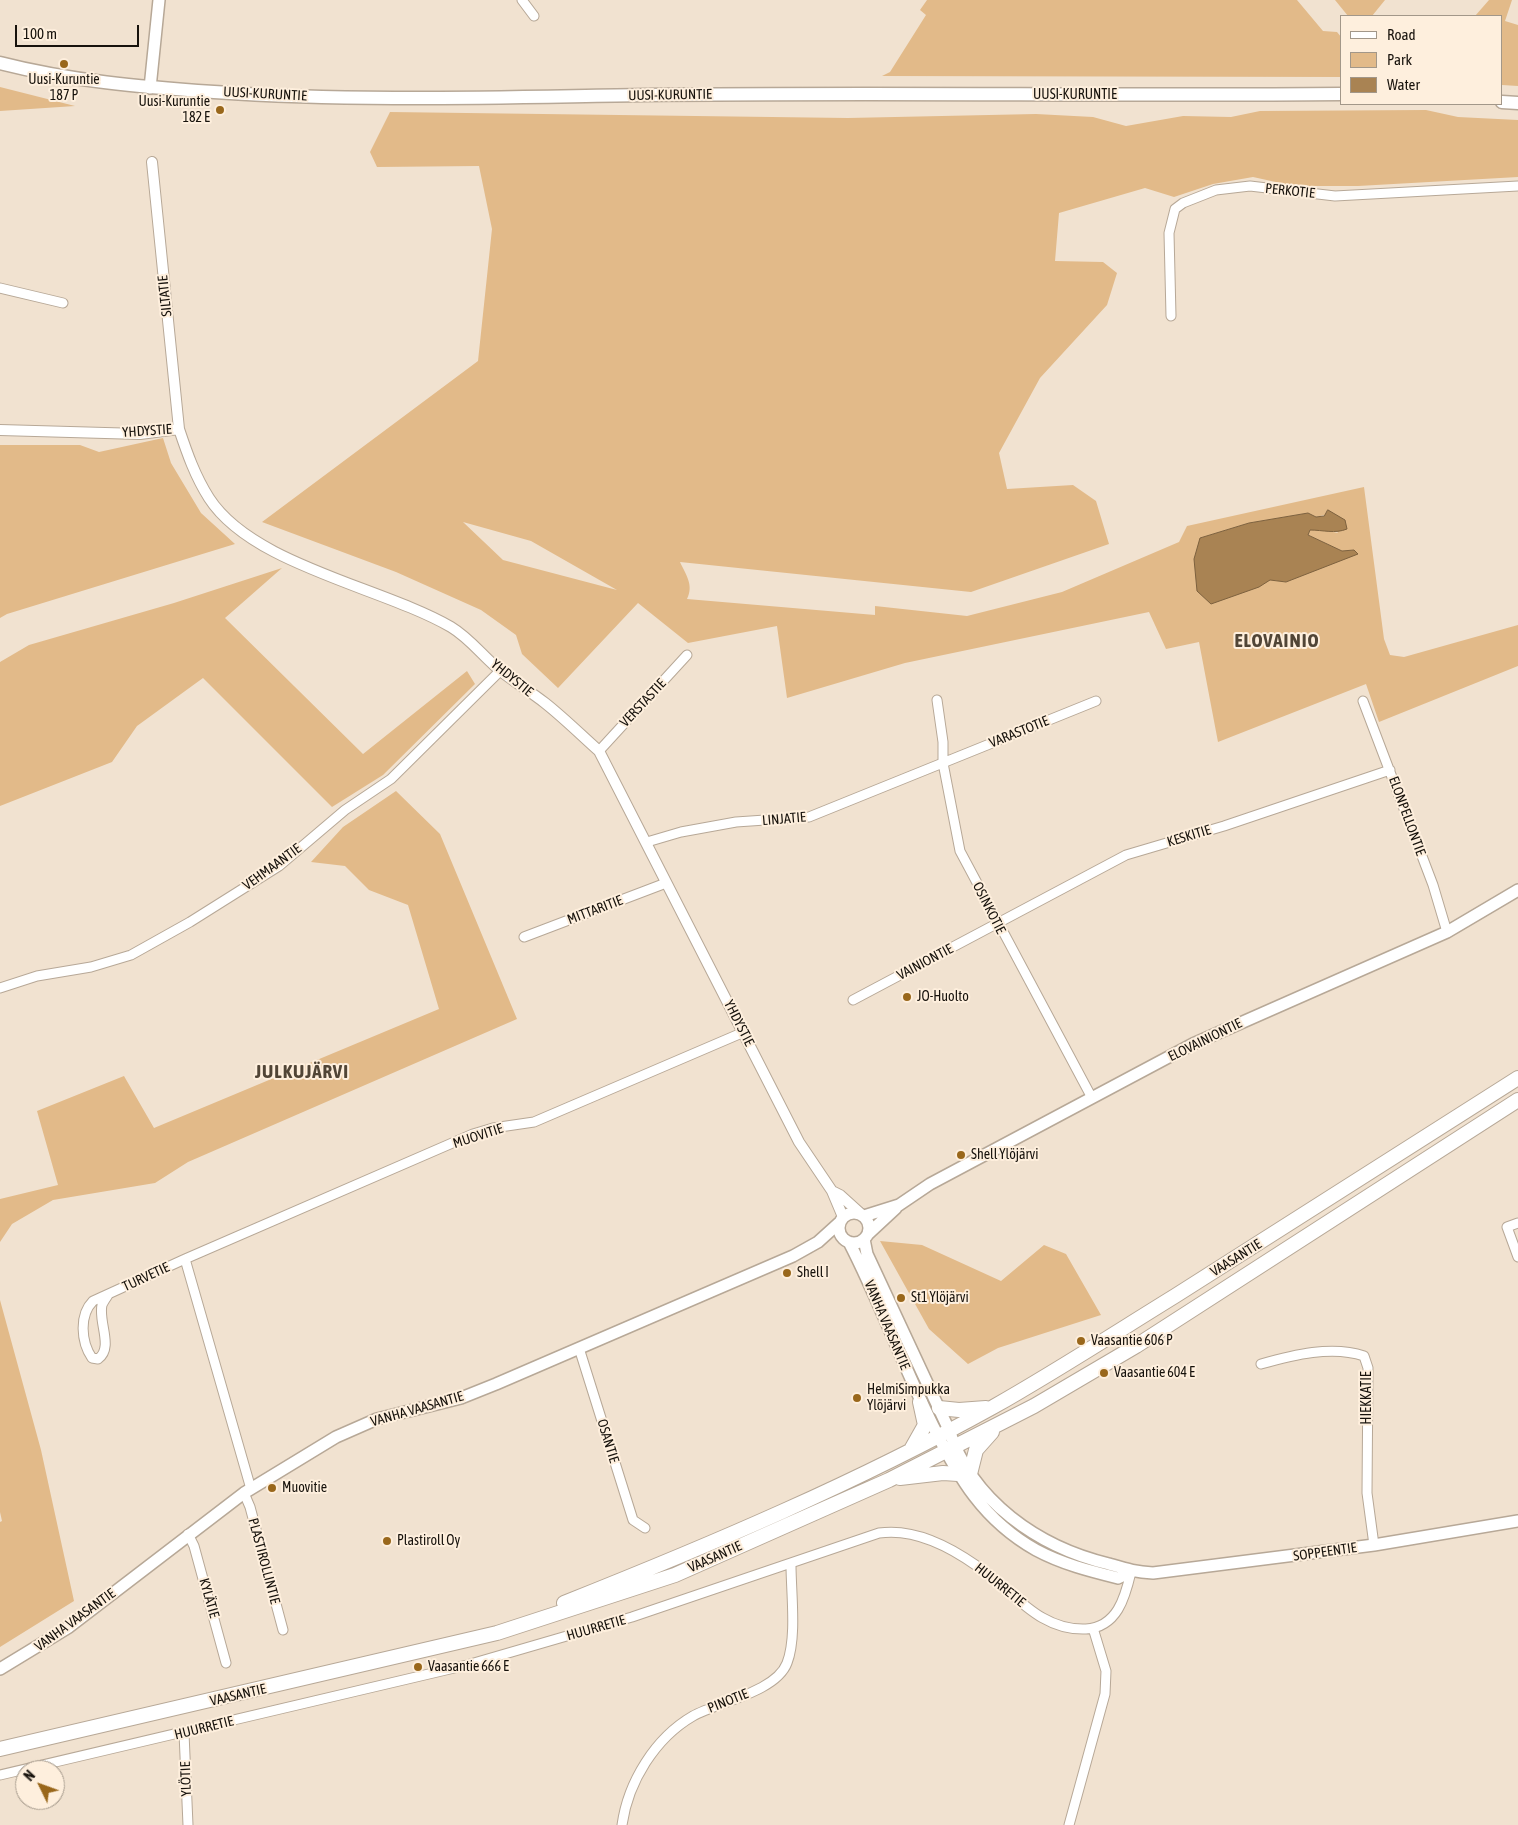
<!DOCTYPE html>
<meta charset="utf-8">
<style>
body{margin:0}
#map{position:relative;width:1518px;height:1825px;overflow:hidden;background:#f1e2d0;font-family:"Asap Condensed",sans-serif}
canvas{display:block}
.legend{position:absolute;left:1340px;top:15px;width:162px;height:90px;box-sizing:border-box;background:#feefdd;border:1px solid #a29789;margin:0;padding:6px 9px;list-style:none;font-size:15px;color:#17120c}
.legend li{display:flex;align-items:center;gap:10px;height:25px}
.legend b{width:25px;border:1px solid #a29789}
.north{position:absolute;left:15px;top:1760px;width:50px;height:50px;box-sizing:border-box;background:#feefdd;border:1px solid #a29789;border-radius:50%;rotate:312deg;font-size:14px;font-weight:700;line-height:20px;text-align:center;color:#17120c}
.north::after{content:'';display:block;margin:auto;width:18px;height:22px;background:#99671b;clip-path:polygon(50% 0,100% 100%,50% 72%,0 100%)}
.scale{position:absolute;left:15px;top:25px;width:124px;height:22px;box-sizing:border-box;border:2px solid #17120c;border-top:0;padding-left:6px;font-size:15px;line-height:18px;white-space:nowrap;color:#17120c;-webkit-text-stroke:4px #feefdd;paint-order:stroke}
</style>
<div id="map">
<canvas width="1518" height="1825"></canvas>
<ul class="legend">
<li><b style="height:6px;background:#fff"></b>Road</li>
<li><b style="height:14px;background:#e2ba89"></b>Park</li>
<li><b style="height:14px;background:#a98353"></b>Water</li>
</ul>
<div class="north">N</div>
<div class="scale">100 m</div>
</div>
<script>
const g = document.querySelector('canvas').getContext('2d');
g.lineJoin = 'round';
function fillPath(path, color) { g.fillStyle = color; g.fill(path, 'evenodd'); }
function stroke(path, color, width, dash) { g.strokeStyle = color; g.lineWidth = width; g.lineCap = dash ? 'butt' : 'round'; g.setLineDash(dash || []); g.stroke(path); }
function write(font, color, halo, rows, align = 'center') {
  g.font = font + ' "Asap Condensed",sans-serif'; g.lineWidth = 4; g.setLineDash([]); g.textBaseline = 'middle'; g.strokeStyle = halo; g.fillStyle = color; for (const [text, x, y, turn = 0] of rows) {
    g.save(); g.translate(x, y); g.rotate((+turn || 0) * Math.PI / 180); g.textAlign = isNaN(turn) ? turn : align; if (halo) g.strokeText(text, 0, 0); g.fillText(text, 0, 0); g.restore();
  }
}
const green = new Path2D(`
 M927 0H1297L1323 31 1337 32 1342 38V77L882 76 890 72 926 15 920 10Z
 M1335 0H1385L1372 16H1348Z
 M1489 0H1512L1505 21 1518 25V86L1502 85V16H1475Z
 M0 87 75 106 0 111Z
 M1426 110 1458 117 1518 120V177L1358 186H1294L1253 177 1213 184 1174 197 1145 188 1059 213 1055 261 1103 262 1117 273 1107 305 1040 378 999 453 1007 489 1073 485 1096 501 1109 544 971 592 680 562C686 575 694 585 687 599L875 615V606L967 616 1062 592 1179 542 1187 526 1364 487 1384 639 1390 655 1404 657 1518 625V666L1379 722 1366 684 1218 742 1199 642 1166 649 1149 612 905 663 787 698 777 626 688 643 638 603 558 688 522 654 516 635 481 610 396 572 262 522 478 361 492 229 479 166 377 167 370 152 390 112 848 118 1036 114 1093 117 1126 126 1183 116 1231 117 1260 111ZM1308 513 1316 517 1324 515 1338 533 1324 530H1310L1308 535 1342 551 1354 550 1286 582 1270 580 1200 538 1249 523ZM463 522 531 541 617 590 503 560Z
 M163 438 171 463 201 513 235 544 7 614 0 618V445H80L99 452Z
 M282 568 225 618 363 754 467 671 475 684 383 775 332 807 203 678 137 726 112 762 0 806V662L29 645 174 603Z
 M396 791 440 834 517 1019 188 1162 155 1183 53 1200 12 1224 0 1242V1199L58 1185 37 1111 124 1076 154 1128 439 1009 408 905 369 890 345 866 311 862 343 827Z
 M880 1241 922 1245 1001 1281 1044 1245 1066 1254 1101 1315 998 1348 968 1364 929 1329Z
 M0 1300 41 1450 74 1601 0 1647V1522L2 1521 0 1512Z`);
const water = new Path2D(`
 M1328 510 1345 520 1347 529C1335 534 1323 530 1310 530L1308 535 1342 551 1354 550 1358 554 1286 582 1270 580 1259 587 1211 604 1197 591 1194 559 1200 538 1249 523 1308 513 1316 517 1324 516Z`);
const minor = new Path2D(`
 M522 0 534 16
 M0 288 63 303
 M1171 316 1169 233 1175 209 1183 203 1216 190 1250 186 1335 196 1518 186
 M937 700 943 742V763L960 851 1092 1098
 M1363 701 1433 885 1447 932
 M599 751 687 655
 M647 842 681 832 736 822 809 817 1096 701
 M524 937 666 883
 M0 988 37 976 91 967 131 955 190 922 279 866 345 810 391 779 500 671
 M853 1000 1126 855 1224 826 1390 770
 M1518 1223 1507 1227 1518 1257
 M185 1259 251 1489
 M108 1295C106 1298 103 1302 102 1305 98 1322 114 1348 98 1359L92 1358C81 1342 79 1315 93 1301L185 1259 473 1134 493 1128 534 1122 744 1032
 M579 1348 633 1520 645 1528
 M1261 1364C1293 1355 1332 1345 1364 1356L1368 1368 1367 1493 1374 1545
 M244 1493 250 1507 283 1630
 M188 1534 194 1546 226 1663
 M184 1733 188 1825
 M0 1775 467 1665 632 1617 879 1533C913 1528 949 1546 977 1566 1013 1590 1038 1631 1086 1629 1117 1627 1125 1598 1131 1572
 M622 1825C628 1782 655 1738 693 1716 718 1702 776 1692 787 1663 797 1637 791 1593 791 1565
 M1069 1825 1105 1694 1106 1671 1093 1628`);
const tertiary = new Path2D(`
 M152 162 179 429C187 453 195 476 209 498 252 565 382 587 451 627 471 639 484 658 502 672 516 683 531 692 545 703 564 718 581 735 599 751L799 1142 832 1191 843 1217
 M0 430 140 434 179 429
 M832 1191 840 1195 861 1214`);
const secondary = new Path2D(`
 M150 88 159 0
 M839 1228a15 15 0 1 1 30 0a15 15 0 1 1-30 0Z
 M864 1216 899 1205 930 1184 1193 1044 1447 932 1518 890
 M868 1234 896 1208
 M864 1239 867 1254 949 1430C972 1501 1038 1547 1109 1564 1126 1569 1135 1572 1153 1573L1374 1545 1518 1521
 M849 1242C880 1302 903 1366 933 1426 959 1478 983 1520 1036 1550 1062 1564 1090 1571 1118 1578L1131 1572
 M0 1669 69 1627 244 1493 336 1437 377 1419 461 1398 496 1384 793 1256 818 1242 839 1223`);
const primary = new Path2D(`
 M0 63C70 81 142 87 214 92 358 102 502 97 646 95 878 92 1110 96 1342 94
 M1502 102 1518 103`);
const trunk = new Path2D(`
 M939 1408 959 1410 986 1408
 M912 1448 925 1425 920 1402
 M970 1474 976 1450 992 1432
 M900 1478 943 1473 958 1474
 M564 1603C710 1545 856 1483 993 1407 1055 1372 1115 1333 1175 1296 1290 1224 1404 1151 1518 1078
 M0 1749 497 1633 675 1575 889 1480 1034 1406 1136 1346 1518 1100`);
const markers = [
 [64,64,5,"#99671b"],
 [220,110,5,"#99671b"],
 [907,997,5,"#99671b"],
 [961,1155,5,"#99671b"],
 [787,1273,5,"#99671b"],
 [901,1298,5,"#99671b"],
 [1081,1341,5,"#99671b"],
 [1104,1373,5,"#99671b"],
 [857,1398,5,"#99671b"],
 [272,1488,5,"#99671b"],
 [387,1541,5,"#99671b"],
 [418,1667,5,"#99671b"]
];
const poiNames = [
 ["Uusi-Kuruntie",64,80,"center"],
 ["187 P",64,96,"center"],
 ["Uusi-Kuruntie",210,102,"right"],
 ["182 E",210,118,"right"],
 ["JO-Huolto",917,997],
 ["Shell Ylöjärvi",971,1155],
 ["Shell I",797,1273],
 ["St1 Ylöjärvi",911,1298],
 ["Vaasantie 606 P",1091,1341],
 ["Vaasantie 604 E",1114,1373],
 ["HelmiSimpukka",867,1390],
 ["Ylöjärvi",867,1406],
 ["Muovitie",282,1488],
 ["Plastiroll Oy",397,1541],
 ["Vaasantie 666 E",428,1667]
];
const streetNames = [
 ["UUSI-KURUNTIE",265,94,3],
 ["UUSI-KURUNTIE",670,95,-1],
 ["UUSI-KURUNTIE",1075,95],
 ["PERKOTIE",1290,191,6],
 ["SILTATIE",165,296,-96],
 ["YHDYSTIE",147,431,-4],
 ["YHDYSTIE",512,678,39],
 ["VERSTASTIE",643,703,-47],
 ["VARASTOTIE",1019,732,-22],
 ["ELONPELLONTIE",1407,816,70],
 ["LINJATIE",784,819,-5],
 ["KESKITIE",1189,836,-17],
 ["VEHMAANTIE",272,867,-36],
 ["OSINKOTIE",989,908,63],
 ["MITTARITIE",595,910,-21],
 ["VAINIONTIE",925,962,-28],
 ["YHDYSTIE",739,1023,63],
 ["ELOVAINIONTIE",1205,1040,-26],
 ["MUOVITIE",478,1136,-18],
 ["VAASANTIE",1236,1258,-32],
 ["TURVETIE",146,1277,-25],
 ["VANHA VAASANTIE",887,1325,67],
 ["HIEKKATIE",1367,1398,-90],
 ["VANHA VAASANTIE",417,1409,-16],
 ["OSANTIE",608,1441,73],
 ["SOPPEENTIE",1325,1552,-8],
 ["VAASANTIE",715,1557,-24],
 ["PLASTIROLLINTIE",264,1561,75],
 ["HUURRETIE",1000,1585,39],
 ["KYLÄTIE",209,1598,74],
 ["VANHA VAASANTIE",75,1620,-36],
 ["HUURRETIE",596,1628,-16],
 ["VAASANTIE",238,1695,-13],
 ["PINOTIE",728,1701,-22],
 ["HUURRETIE",204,1728,-14],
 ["YLÖTIE",186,1779,-92]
];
const districtNames = [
 ["ELOVAINIO",1277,641],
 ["JULKUJÄRVI",302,1072]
];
fillPath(green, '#e2ba89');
fillPath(water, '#a98353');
stroke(water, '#7d613e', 1);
stroke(minor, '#b7a897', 11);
stroke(tertiary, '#b7a897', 12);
stroke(secondary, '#b7a897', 14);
stroke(primary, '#b7a897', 15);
stroke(trunk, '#b7a897', 16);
stroke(minor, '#fff', 9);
stroke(tertiary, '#fff', 10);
stroke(secondary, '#fff', 11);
stroke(primary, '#fff', 12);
stroke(trunk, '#fff', 14);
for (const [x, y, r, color] of markers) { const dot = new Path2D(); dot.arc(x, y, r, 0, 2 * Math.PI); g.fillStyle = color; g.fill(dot); stroke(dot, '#feefdd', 2); }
write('14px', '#17120c', '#feefdd', poiNames, 'left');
write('14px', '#17120c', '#feefdd', streetNames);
g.letterSpacing = '1px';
write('bold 19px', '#514536', '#feefdd', districtNames);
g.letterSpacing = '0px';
</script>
